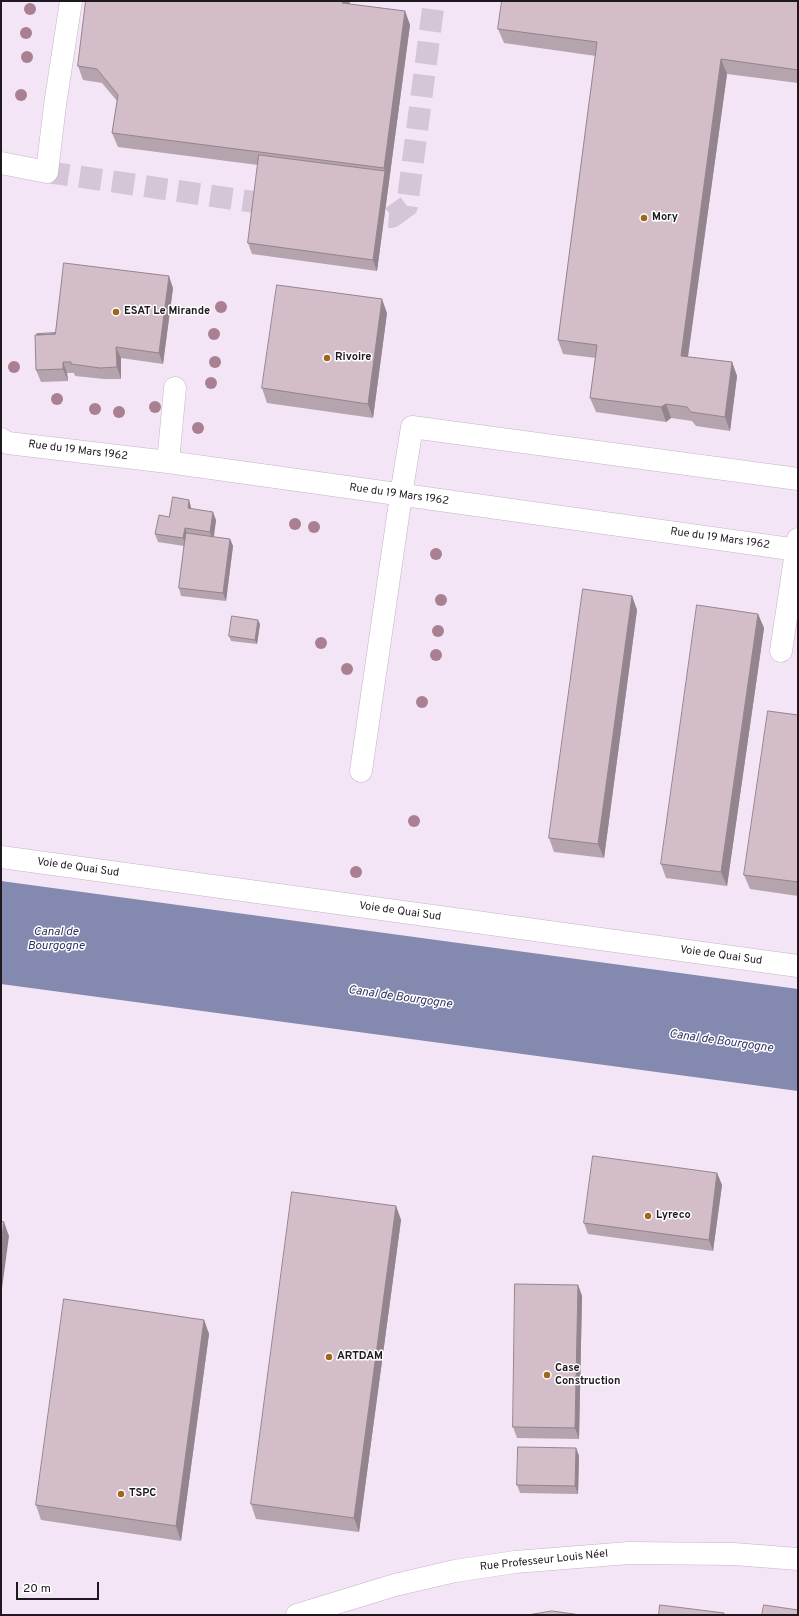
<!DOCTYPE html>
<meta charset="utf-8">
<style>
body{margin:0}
#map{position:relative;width:799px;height:1616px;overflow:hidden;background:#f4e5f6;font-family:Overpass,sans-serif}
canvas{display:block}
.frame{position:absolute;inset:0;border:2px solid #1e191f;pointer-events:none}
.scale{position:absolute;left:16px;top:1582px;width:83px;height:18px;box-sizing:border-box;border:2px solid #1e191f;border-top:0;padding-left:5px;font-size:12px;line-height:14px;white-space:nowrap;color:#1e191f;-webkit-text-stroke:3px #fff;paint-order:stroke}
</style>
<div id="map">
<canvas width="799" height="1616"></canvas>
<div class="frame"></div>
<div class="scale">20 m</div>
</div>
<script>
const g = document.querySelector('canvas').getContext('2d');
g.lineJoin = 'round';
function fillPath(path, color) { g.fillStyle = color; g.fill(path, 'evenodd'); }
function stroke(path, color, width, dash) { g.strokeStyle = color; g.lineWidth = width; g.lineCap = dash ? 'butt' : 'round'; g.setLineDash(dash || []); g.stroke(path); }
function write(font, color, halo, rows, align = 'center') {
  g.font = font + ' Overpass,sans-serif'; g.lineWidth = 3; g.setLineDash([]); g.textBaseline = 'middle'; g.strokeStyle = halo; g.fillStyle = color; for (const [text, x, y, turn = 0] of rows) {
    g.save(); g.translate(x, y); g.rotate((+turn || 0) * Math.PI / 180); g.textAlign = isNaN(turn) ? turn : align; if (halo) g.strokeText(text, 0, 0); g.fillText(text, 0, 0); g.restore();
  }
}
const water = new Path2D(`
 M1 881 798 989V1091L1 984Z`);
const minorTunnel = new Path2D(`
 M47 172 282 206
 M356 214 392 217 407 206 434 1`);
const minor = new Path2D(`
 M1 163 47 172 55 105 71 1
 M1 439 8 443 168 462 798 550
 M168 462 175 388
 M781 651 798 539
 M361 771 401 495 412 427 798 479
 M1 857 798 966
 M297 1615 395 1585 455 1571 515 1562 629 1553 734 1554 798 1559`);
const trees = [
 [30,9],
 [26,33],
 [27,57],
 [21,95],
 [221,307],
 [214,334],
 [215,362],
 [14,367],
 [211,383],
 [57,399],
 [155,407],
 [95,409],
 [119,412],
 [198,428],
 [295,524],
 [314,527],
 [436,554],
 [441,600],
 [438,631],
 [321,643],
 [436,655],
 [347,669],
 [422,702],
 [414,821],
 [356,872]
];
const wall = new Path2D(`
 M86 1H350L349 4 405 11 410 25 377 271 252 254 248 243 258 165 118 147 112 133 117 101 102 83 83 80 78 66Z
 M798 1V83L727 74 688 357 732 362 737 376 730 431 696 426 692 421 671 418 666 422 596 412 590 398 596 358 563 354 558 340 596 56 504 43 498 29Z
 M173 288 163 364 121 358V379H104L75 376 74 373H67L68 381 41 382 36 370 55 333Z
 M387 313 373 418 267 403 262 388Z
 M191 507V509L216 520 214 537 230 539 233 546 226 601 181 596 179 588 184 546 158 542 155 534 169 517Z
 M632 596 637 610 604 858 554 852 549 838Z
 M758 614 764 628 727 886 666 878 661 864Z
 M260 624 257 644 231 641 229 636Z
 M798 715V896L750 889 744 875Z
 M717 1173 722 1185 713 1251 588 1234 584 1223Z
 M396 1206 401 1220 359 1532 256 1519 251 1504Z
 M578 1285 582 1296 579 1439 517 1438 513 1427Z
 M204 1320 209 1334 181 1541 41 1520 36 1505Z
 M576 1448 579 1456 578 1494 520 1493 517 1485Z`);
const shadedWall = new Path2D(`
 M343 1H350L348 17 342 3Z
 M405 11 410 25 377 271 373 260 385 171 384 168Z
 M721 59 727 74 686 370 681 356Z
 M169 276 173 288 163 364 159 353Z
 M382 299 387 313 373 418 368 404Z
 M116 347 121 358V379L117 367Z
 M63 362 67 373 68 381 63 369Z
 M732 362 737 376 730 431 725 417Z
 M666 404 671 418 666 422 661 407Z
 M189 500 191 507V516L188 508Z
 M213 512 216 520 213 540 210 532Z
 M185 528 188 536 186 546 183 538Z
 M230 539 233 546 226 601 223 593Z
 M632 596 637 610 604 858 598 844Z
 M758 614 764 628 727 886 721 872Z
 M258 620 260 624 257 644 255 640Z
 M717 1173 722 1185 713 1251 709 1240Z
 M396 1206 401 1220 359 1532 354 1518Z
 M4 1222 9 1236 1 1296V1243Z
 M578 1285 582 1296 579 1439 575 1428Z
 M204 1320 209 1334 181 1541 176 1526Z
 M576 1448 579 1456 578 1494 575 1486Z`);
const building = new Path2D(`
 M86 1H343L342 3 405 11 384 168 112 133 118 95 97 69 78 66Z
 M502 1H798V70L721 59 681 356 732 362 725 417 691 412 687 407 666 404 661 407 590 398 597 345 558 340 597 42 498 29Z
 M259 155 385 171 373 260 248 243Z
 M64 263 169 276 159 353 116 347 117 367 100 368 71 364V362H63V369L36 370 35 335 55 334Z
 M277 285 382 299 368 404 262 388Z
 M55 333V334L37 335V334Z
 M173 497 189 500 188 508 213 512 210 532 185 528 183 538 155 534 159 515 169 517Z
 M186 533 230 539 223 593 179 588Z
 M583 589 632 596 598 844 549 838Z
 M697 605 758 614 721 872 661 864Z
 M232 616 258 620 255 640 229 636Z
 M768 711 798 715V882L744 875Z
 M593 1156 717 1173 709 1240 584 1223Z
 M292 1192 396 1206 354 1518 251 1504Z
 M1 1221 4 1222 1 1243Z
 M515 1284 578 1285 575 1428 513 1427Z
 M64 1299 204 1320 176 1526 36 1505Z
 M518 1447 576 1448 575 1486 517 1485Z
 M660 1605 724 1613V1615H659Z
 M764 1605 798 1610V1615H762Z
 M552 1611 581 1615H528Z`);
const markers = [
 [644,218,4,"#9d6720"],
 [116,312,4,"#9d6720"],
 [327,358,4,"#9d6720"],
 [648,1216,4,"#9d6720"],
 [329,1357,4,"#9d6720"],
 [547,1375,4,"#9d6720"],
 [121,1494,4,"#9d6720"]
];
const poiNames = [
 ["Mory",652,218],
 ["ESAT Le Mirande",124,312],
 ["Rivoire",335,358],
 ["Lyreco",656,1216],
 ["ARTDAM",337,1357],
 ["Case",555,1369],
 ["Construction",555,1382],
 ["TSPC",129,1494]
];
const streetNames = [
 ["Rue du 19 Mars 1962",78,451,7],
 ["Rue du 19 Mars 1962",399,495,8],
 ["Rue du 19 Mars 1962",720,539,8],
 ["Voie de Quai Sud",78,868,8],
 ["Voie de Quai Sud",400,912,8],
 ["Voie de Quai Sud",721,956,8],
 ["Rue Professeur Louis Néel",544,1561,-6]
];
const waterNames = [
 ["Canal de",56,933],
 ["Bourgogne",56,947],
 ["Canal de Bourgogne",400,998,8],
 ["Canal de Bourgogne",721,1042,8]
];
fillPath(water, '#8489b0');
stroke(minorTunnel, '#d4c6d6', 22, [22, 11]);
stroke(minor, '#c2b4c4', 23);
stroke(minor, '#fff', 22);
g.fillStyle = '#a88091';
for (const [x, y] of trees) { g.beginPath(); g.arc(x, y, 6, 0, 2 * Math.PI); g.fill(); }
fillPath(wall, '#b5a3ad');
fillPath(shadedWall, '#93848d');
fillPath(building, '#d2bdc9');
stroke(building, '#93848d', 1);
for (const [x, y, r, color] of markers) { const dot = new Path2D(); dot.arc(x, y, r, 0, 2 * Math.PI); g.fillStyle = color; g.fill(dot); stroke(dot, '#fff', 1.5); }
write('bold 11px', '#1e191f', '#fff', poiNames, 'left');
write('11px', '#1e191f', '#fff', streetNames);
write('italic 12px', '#2f3063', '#fff', waterNames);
</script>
